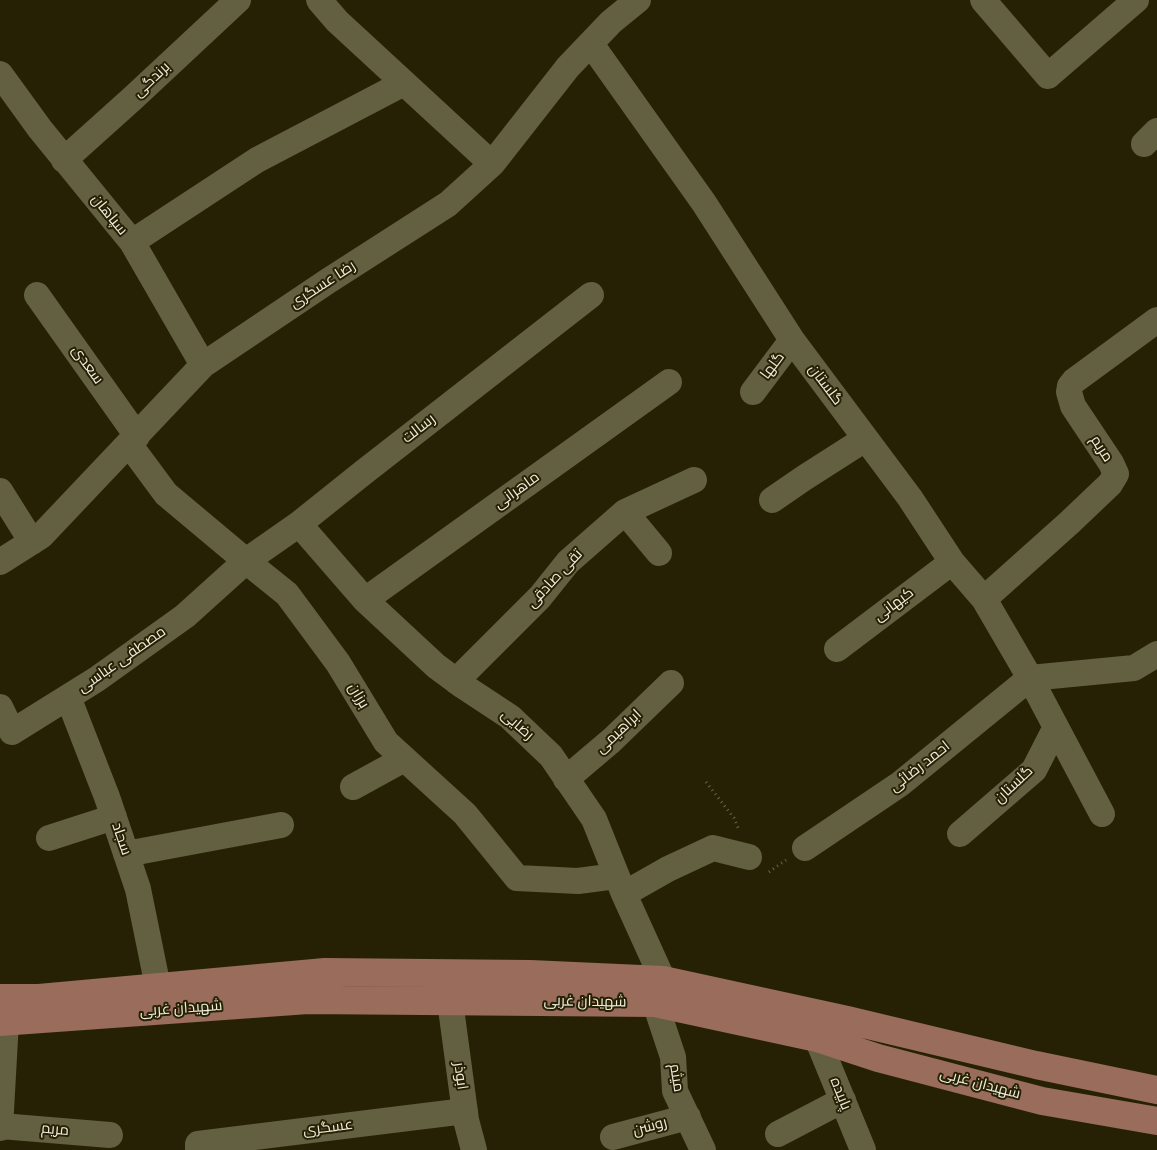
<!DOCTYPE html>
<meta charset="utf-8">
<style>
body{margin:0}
canvas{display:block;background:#262105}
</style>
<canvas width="1157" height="1150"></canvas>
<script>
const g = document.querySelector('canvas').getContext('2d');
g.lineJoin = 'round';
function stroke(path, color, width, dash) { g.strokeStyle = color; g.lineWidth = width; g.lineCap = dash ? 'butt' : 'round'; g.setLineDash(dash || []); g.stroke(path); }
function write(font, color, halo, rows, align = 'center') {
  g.font = font + ' "Source Serif 4",Cairo,serif'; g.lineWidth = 4; g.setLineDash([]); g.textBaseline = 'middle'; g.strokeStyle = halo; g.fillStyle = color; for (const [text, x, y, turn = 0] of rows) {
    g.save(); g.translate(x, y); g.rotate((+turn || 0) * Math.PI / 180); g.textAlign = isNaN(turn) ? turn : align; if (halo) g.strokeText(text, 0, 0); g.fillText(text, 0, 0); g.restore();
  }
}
const path = new Path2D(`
 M706 782 734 818 739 830
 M769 872 786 860`);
const minor = new Path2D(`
 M319 0 337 21 492 164
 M983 0 1048 76 1136 0
 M591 44 704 203 792 340 910 498 952 562 984 599 1030 678 1102 814
 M0 74 40 129 132 242 203 365
 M1144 144 1157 131
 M64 160 133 98 238 0
 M132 242 257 160 404 83
 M37 295 137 436
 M753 392 792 340
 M129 444 166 494 246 561 287 594 338 663 386 742 465 814 517 878 578 881 616 876
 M0 491 32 542
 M772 500 804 478 865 439
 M625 512 659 553
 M299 524 365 600 436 666 463 686 510 717 551 756 594 819 624 894 663 980
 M0 562 41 536 203 365 328 281 448 204 492 164 568 67 611 22 638 0
 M984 599 1069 523 1110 484 1116 474 1111 463 1073 406 1069 392 1070 386 1074 381 1157 320
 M365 600 669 382
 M837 649 952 562
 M456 681 540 597 568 562 625 512 694 480
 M68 697 107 797 138 889 158 987
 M0 707 12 732 97 679 185 616 246 561 299 524 364 472 591 295
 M566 779 612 740 671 683
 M353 787 404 759
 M960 834 1034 770 1056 727
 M49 838 114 817
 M805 848 900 784 1030 678 1134 668 1157 654
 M126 854 281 825
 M624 894 668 869 713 848 749 857
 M450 1001 466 1120 474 1150
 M655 1003 673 1057 675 1091 703 1150
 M817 1038 863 1150
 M1 1126 110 1135
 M0 1128 6 1021
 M778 1134 843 1100
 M613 1137 688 1117
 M198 1150V1144L465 1111`);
const major = new Path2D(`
 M0 998H39L325 972 530 974 663 980 847 1020 1036 1065 1157 1090
 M0 1022 308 1000 655 1003 817 1038 878 1058 1042 1101 1157 1121`);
const streetNames = [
 ["برندگی",152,80,-43],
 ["سپاهان",109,215,51],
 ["رضا عسگری",323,285,-33],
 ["سعدی",87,365,55],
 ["گلها",773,366,-53],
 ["گلستان",825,385,53],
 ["رسالت",419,429,-38],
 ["مریم",1101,449,57],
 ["ماهرانی",517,491,-36],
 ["تقی صادقی",555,579,-47],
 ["کیهانی",894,605,-37],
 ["مصطفی عباسی",122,660,-35],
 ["برزان",358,696,59],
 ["رضایی",517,725,41],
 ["ابراهیمی",619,732,-43],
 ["احمد رضائی",920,767,-38],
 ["گلستان",1014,785,-43],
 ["سجاد",121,839,71],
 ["شهیدان غربی",585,1002,1],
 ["شهیدان غربی",181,1009,-4],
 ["ابوذر",460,1076,82],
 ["میثم",676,1078,81],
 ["شهیدان غربی",980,1084,15],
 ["پابیده",840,1094,68],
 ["روشن",650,1127,-15],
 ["عسگری",328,1128,-7],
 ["مریم",55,1130,5]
];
stroke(path, '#6a664d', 3, [1, 4]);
stroke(minor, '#635f41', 26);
stroke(major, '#996c5c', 28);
write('15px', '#efeddc', '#262105', streetNames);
</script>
